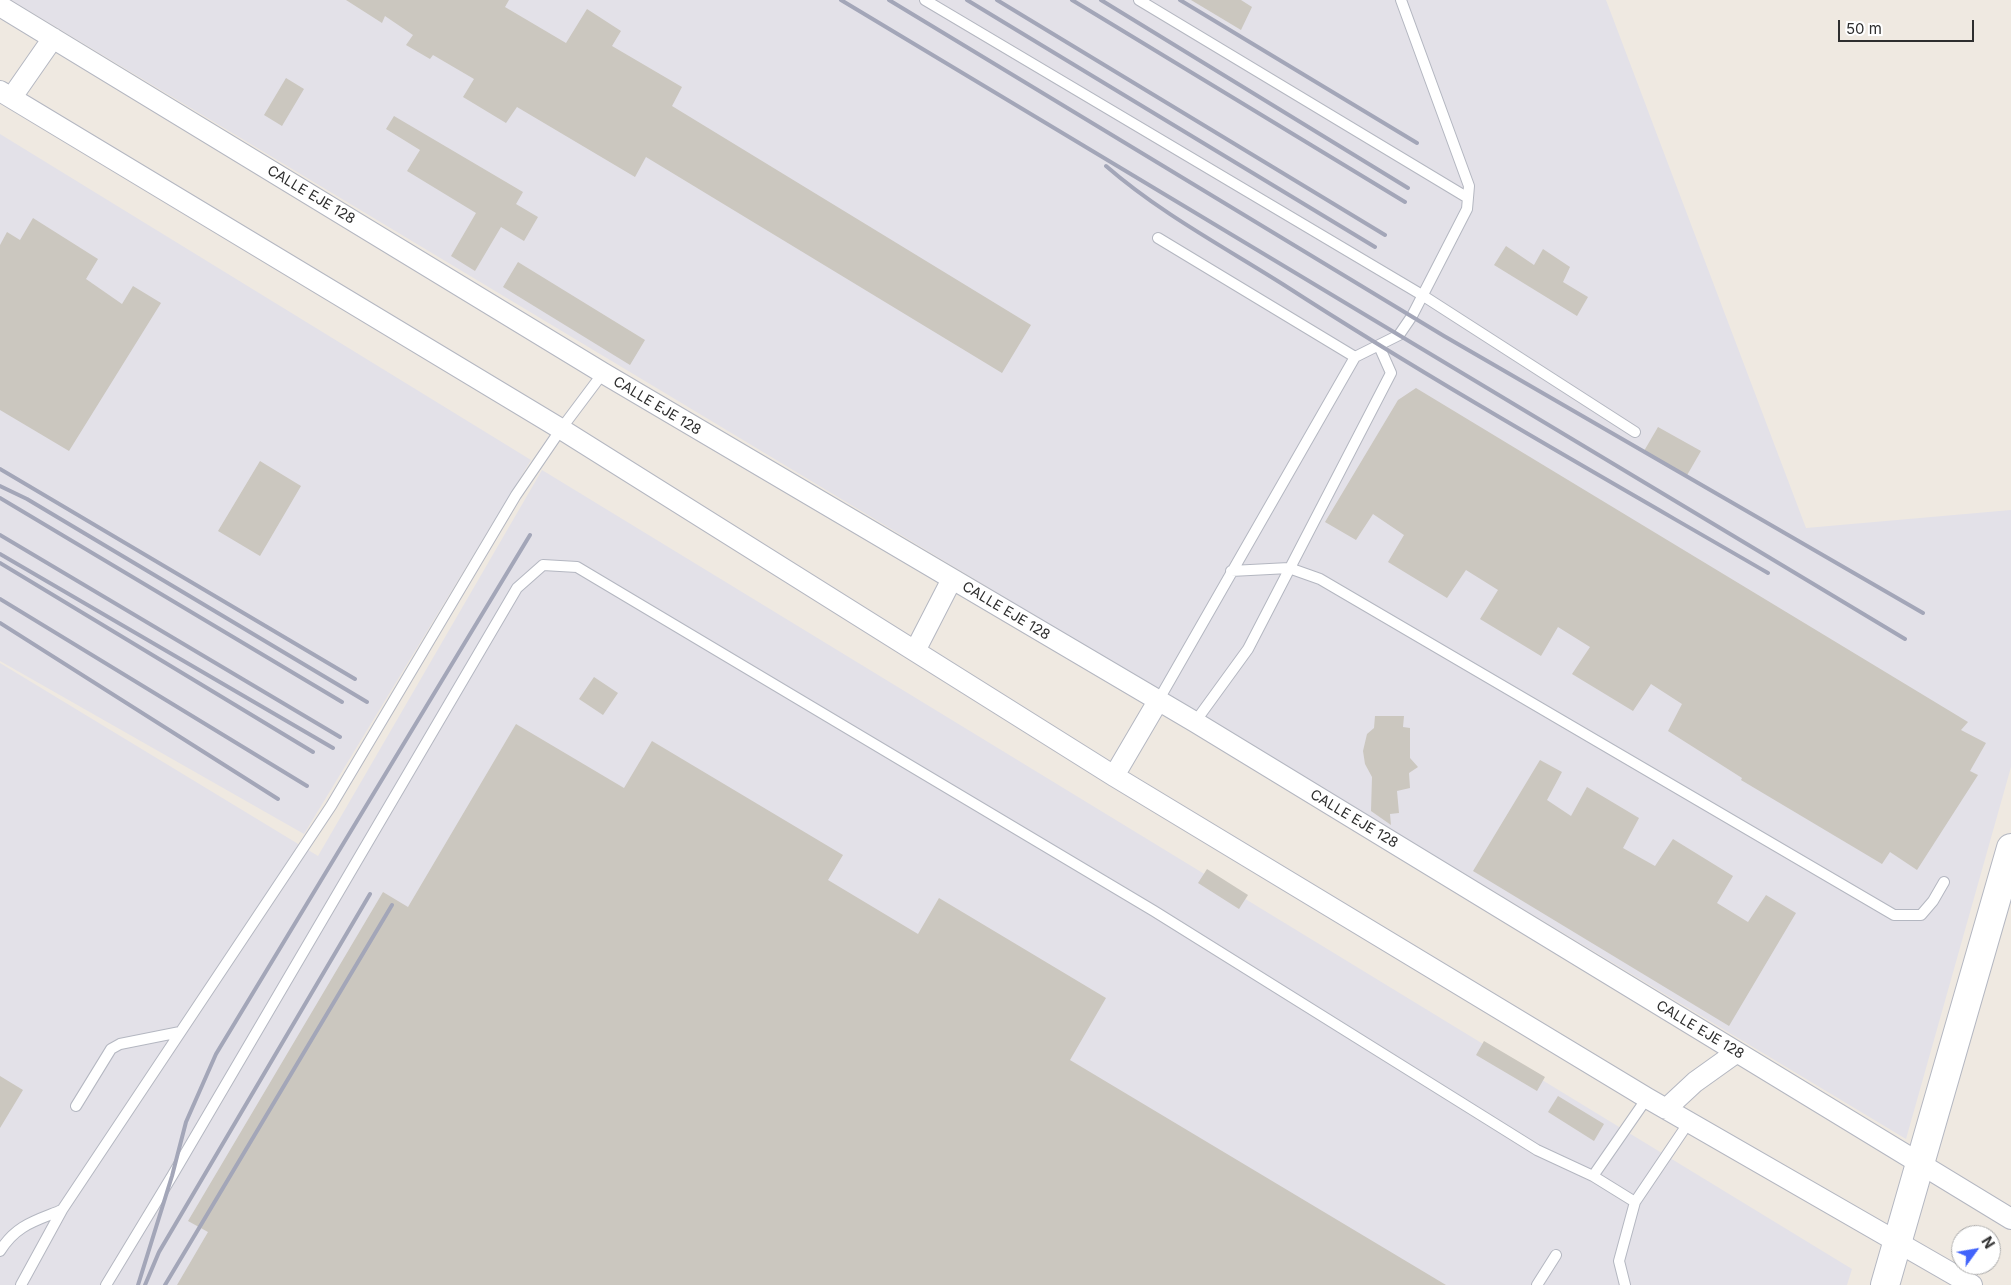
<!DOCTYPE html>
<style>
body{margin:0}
#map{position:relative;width:2011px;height:1285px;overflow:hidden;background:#efe9e1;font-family:Inter,sans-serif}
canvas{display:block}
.north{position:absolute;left:1951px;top:1225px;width:50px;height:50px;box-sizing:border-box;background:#fff;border:1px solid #ababab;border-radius:50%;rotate:58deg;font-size:14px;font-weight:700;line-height:20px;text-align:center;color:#2e2e2e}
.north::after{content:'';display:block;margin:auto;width:18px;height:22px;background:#4264fb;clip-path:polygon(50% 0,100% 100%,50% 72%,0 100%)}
.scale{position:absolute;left:1838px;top:20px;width:136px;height:22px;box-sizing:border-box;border:2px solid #2e2e2e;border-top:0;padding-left:6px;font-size:15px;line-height:18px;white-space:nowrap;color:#2e2e2e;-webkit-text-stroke:4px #fff;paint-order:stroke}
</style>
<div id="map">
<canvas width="2011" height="1285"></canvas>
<div class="north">N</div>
<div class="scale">50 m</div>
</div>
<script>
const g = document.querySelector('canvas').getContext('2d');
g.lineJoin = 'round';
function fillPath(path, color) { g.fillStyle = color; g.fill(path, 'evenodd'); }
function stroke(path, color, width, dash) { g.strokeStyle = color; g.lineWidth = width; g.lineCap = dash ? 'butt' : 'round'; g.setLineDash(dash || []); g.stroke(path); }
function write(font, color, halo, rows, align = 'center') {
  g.font = font + ' Inter,sans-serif'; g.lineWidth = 4; g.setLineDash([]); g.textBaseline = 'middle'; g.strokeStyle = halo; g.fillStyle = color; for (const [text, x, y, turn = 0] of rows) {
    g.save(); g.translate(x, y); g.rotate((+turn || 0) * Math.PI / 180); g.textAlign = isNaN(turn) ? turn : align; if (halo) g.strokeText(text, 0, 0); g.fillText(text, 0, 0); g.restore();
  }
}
const industrial = new Path2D(`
 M11 0H1606L1806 528 2011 510V767L1906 1139Z
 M0 134 531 460 304 834 0 661Z
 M542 470 1852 1269 1847 1285H0V663L318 856Z`);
const building = new Path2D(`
 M346 0H509L505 7 566 43 587 9 621 31 612 46 682 87 672 106 1031 325 1002 373 646 157 635 177 517 107 506 123 463 97 474 79 433 55 430 59 406 45 413 35 385 16 382 23Z
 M1191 0H1241L1252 7 1241 30Z
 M286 78 304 89 282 126 264 115Z
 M394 116 523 192 516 204 538 217 524 241 501 227 475 271 451 256 476 213 407 171 420 150 386 129Z
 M33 218 98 259 86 279 122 304 133 286 161 303 69 451 0 410V245L7 232 20 240Z
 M1506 246 1534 265 1543 249 1570 267 1563 282 1588 297 1577 316 1494 265Z
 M518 262 645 340 630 365 503 287Z
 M1416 388 1968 722 1961 730 1986 743 1970 771 1978 775 1917 870 1890 852 1882 864 1741 780 1742 778 1668 731 1682 704 1651 684 1633 711 1572 674 1590 647 1558 627 1541 656 1480 619 1498 590 1466 570 1447 598 1388 562 1404 535 1373 514 1356 540 1325 522 1398 400Z
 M1658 427 1701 451 1686 477 1644 451Z
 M260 461 301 486 260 556 218 531Z
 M594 677 618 693 603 715 579 699Z
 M1375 716H1404L1403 727 1410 728V758L1418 767 1409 773 1410 788 1397 791 1399 813 1390 814 1391 825 1371 811 1372 777 1365 764 1363 751 1367 734 1374 728Z
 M516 724 624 788 652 741 843 855 828 880 918 934 939 898 1106 998 1070 1060 1446 1285H177L208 1232 188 1221 383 892 408 907Z
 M1540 760 1562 772 1547 800 1571 816 1587 787 1639 818 1623 848 1655 866 1673 839 1733 876 1717 903 1748 922 1766 895 1796 913 1729 1026 1473 871Z
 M1207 869 1248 895 1239 909 1198 883Z
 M1484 1041 1545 1077 1537 1091 1476 1055Z
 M0 1076 23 1090 0 1128Z
 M1558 1096 1604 1124 1594 1141 1548 1112Z`);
const lane = new Path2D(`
 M925 0 1422 295 1635 432
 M1139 0 1468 198
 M1158 238 1355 357
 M1231 571 1289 568 1320 579 1894 915H1921L1933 901 1944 882
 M1158 701 1355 357 1399 335 1412 316 1467 209 1469 186 1401 0
 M1195 722 1248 649 1391 373 1379 346
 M76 1106 111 1049 120 1044 180 1032
 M1593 1176 1647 1098
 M1635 1202 1689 1122
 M0 1251C16 1225 35 1221 62 1210
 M21 1285 62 1210 331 806 516 495 561 429 603 373
 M106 1285 172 1176 517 588 543 565 577 567 1154 911 1537 1150 1593 1176 1635 1202 1619 1261 1625 1285
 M1537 1285 1556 1255`);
const street = new Path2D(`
 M0 6 603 373 1195 722 2011 1219
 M0 91 561 429 1114 776 1647 1098 1972 1285
 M12 97 53 38
 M915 651 952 579
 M1114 776 1158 701
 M1666 1109 1695 1082 1737 1052`);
const secondary = new Path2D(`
 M1885 1285 2011 848`);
const rail = new Path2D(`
 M841 0 1905 639
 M889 0 1444 336 1923 613
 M967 0 1375 247
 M997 0 1385 235
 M1072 0 1405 202
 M1101 0 1408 188
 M1180 0 1417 143
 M1106 166C1160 213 1224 247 1284 285 1442 387 1606 479 1768 573
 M0 469 355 679
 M0 486 27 499 367 702
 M0 498 342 702
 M0 535 340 737
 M0 554 333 748
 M0 563 313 752
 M0 599 307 786
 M0 623 278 799
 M138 1285 172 1176 186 1122 216 1054 530 535
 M145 1285 159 1252 370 894
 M165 1285 392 905`);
const streetNames = [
 ["CALLE EJE 128",311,195,31],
 ["CALLE EJE 128",657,406,31],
 ["CALLE EJE 128",1006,611,31],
 ["CALLE EJE 128",1354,819,31],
 ["CALLE EJE 128",1700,1030,31]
];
fillPath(industrial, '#e3e1e8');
fillPath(building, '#cbc7bf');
stroke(lane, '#b4b7c1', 12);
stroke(street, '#b4b7c1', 22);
stroke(secondary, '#b4b7c1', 30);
stroke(lane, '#fff', 10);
stroke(street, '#fff', 20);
stroke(secondary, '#fff', 28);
stroke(rail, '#a3a6b8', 4);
write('14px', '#2e2e2e', '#fff', streetNames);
</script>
